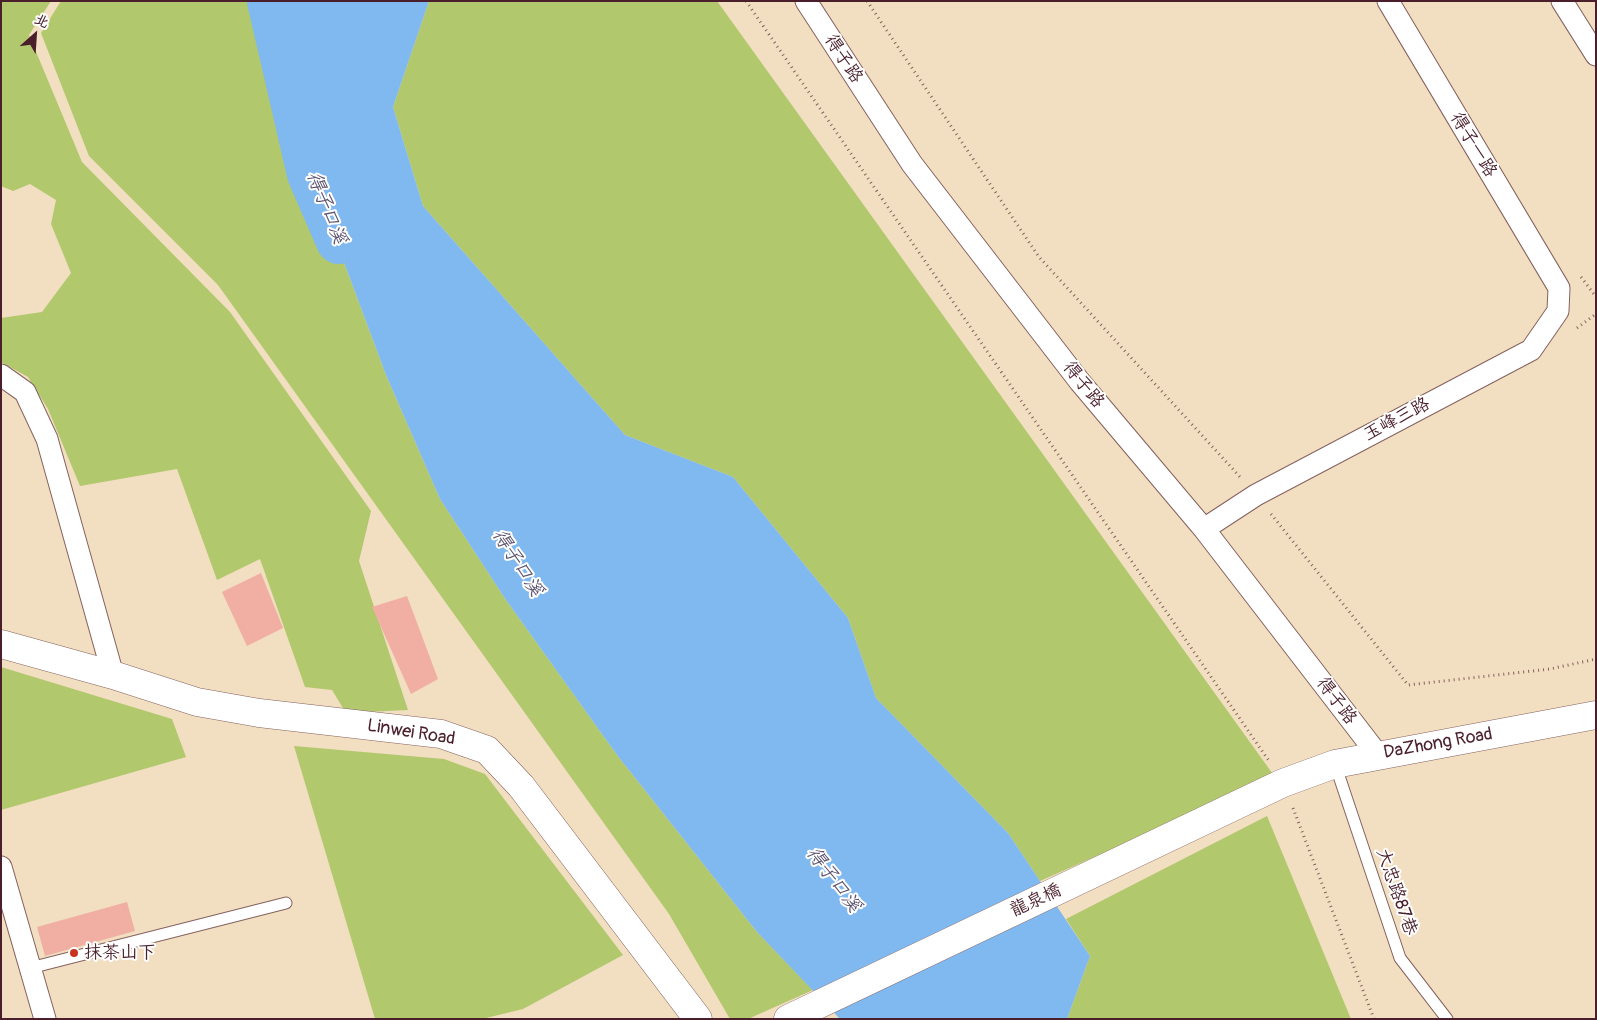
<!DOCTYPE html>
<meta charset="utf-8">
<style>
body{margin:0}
#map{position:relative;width:1597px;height:1020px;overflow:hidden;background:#f2dec0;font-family:Pangolin,"LXGW WenKai TC",sans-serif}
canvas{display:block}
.frame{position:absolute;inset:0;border:2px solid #4a1f2b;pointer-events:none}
.north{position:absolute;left:10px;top:10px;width:50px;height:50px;-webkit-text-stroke:4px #fff;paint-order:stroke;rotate:26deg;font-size:14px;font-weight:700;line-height:20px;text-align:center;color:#4a1f2b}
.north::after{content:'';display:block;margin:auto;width:18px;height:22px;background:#4a1f2b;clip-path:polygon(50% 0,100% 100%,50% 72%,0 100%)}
</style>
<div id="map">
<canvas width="1597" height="1020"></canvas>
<div class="frame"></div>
<div class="north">北</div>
</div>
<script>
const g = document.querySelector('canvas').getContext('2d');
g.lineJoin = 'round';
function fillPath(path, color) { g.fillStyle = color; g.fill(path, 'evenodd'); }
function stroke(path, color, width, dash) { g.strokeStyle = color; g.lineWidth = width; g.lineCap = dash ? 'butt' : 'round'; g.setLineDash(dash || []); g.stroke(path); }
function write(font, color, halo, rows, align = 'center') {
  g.font = font + ' Pangolin,"LXGW WenKai TC",sans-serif'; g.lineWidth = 4; g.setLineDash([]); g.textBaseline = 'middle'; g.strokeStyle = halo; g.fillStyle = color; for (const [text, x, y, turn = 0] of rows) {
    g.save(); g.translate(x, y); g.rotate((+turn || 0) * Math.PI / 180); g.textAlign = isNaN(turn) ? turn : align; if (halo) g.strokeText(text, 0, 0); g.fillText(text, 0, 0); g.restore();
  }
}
const green = new Path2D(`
 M1 1H51L29 35 82 162 230 312 371 511 359 561 408 710 346 713 332 690 305 687 260 559 217 580 177 469 80 486 48 409 28 377 1 362V318L42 312 71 273 51 224 56 200 30 184 13 191 1 186Z
 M61 1H286L283 20 308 166 386 375 440 499 506 600 617 755 757 932 813 990 748 1019H730L669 914 218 285 89 156 41 33Z
 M429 1H717L1275 777 1040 881 1008 833 876 698 848 618 733 477 625 435 423 206 393 107Z
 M1 667 172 719 186 757 1 810Z
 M294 746 444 759 485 774 623 955 523 1009 482 1019H375Z
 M1267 816 1351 1019H1067L1090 956 1066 919Z`);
const water = new Path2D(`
 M286 1H429L393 107 423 206 625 435 733 477 848 618 876 698 1008 833 1090 956 1067 1019H840L757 932 617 755 506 600 440 499 386 375 308 166 283 20Z`);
const river = new Path2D(`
 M270 1 310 174 339 241`);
const building = new Path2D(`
 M261 573 283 628 247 646 222 592Z
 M407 596 438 679 411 694 372 607Z
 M127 902 135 931 45 956 37 927Z`);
const path = new Path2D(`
 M746 1 1269 761
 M867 1 1039 257 1241 478
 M1581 277 1596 297
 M1577 328 1596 314
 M1271 514 1408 685 1550 669 1596 659
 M1293 808 1374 1019`);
const lane = new Path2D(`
 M1335 764 1400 958 1447 1019
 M30 968 286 903`);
const street = new Path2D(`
 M806 1 912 164 1080 382 1204 529 1378 755
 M1562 1 1596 55
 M1 375 25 392 47 439 113 675
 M1204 529 1256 495 1531 350 1558 311 1559 288 1388 1
 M1 867 45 1019`);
const secondary = new Path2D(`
 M1 644 113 675 197 702 259 713 441 734 487 750 521 786 698 1019
 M788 1019 1283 783 1335 764 1596 715`);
const markers = [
 [74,953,5,"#c8321e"]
];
const streetNames = [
 ["得子路",843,59,57],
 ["得子一路",1473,145,59],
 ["得子路",1083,385,51],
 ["玉峰三路",1397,420,-28],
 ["得子路",1336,701,53],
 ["Linwei Road",411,733,9],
 ["DaZhong Road",1438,744,-10],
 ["大忠路87巷",1396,892,71],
 ["龍泉橋",1036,901,-25]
];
const poiNames = [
 ["抹茶山下",84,953]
];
const waterNames = [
 ["得子口溪",326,208,68],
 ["得子口溪",517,563,57],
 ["得子口溪",833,880,53]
];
fillPath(green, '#b1c86d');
fillPath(water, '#80b8f0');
stroke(river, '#80b8f0', 46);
fillPath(building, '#f0afa2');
stroke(lane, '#85625f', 13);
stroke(street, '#85625f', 23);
stroke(secondary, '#85625f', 29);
stroke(path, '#85625f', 3, [1, 4]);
stroke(lane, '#fff', 11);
stroke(street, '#fff', 21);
stroke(secondary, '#fff', 28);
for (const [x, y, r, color] of markers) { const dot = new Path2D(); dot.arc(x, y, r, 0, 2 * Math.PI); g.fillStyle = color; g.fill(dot); stroke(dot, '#fff', 2); }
write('18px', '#4a1f2b', '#fff', streetNames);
write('18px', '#4a1f2b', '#fff', poiNames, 'left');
write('italic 19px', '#5d5570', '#fff', waterNames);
</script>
